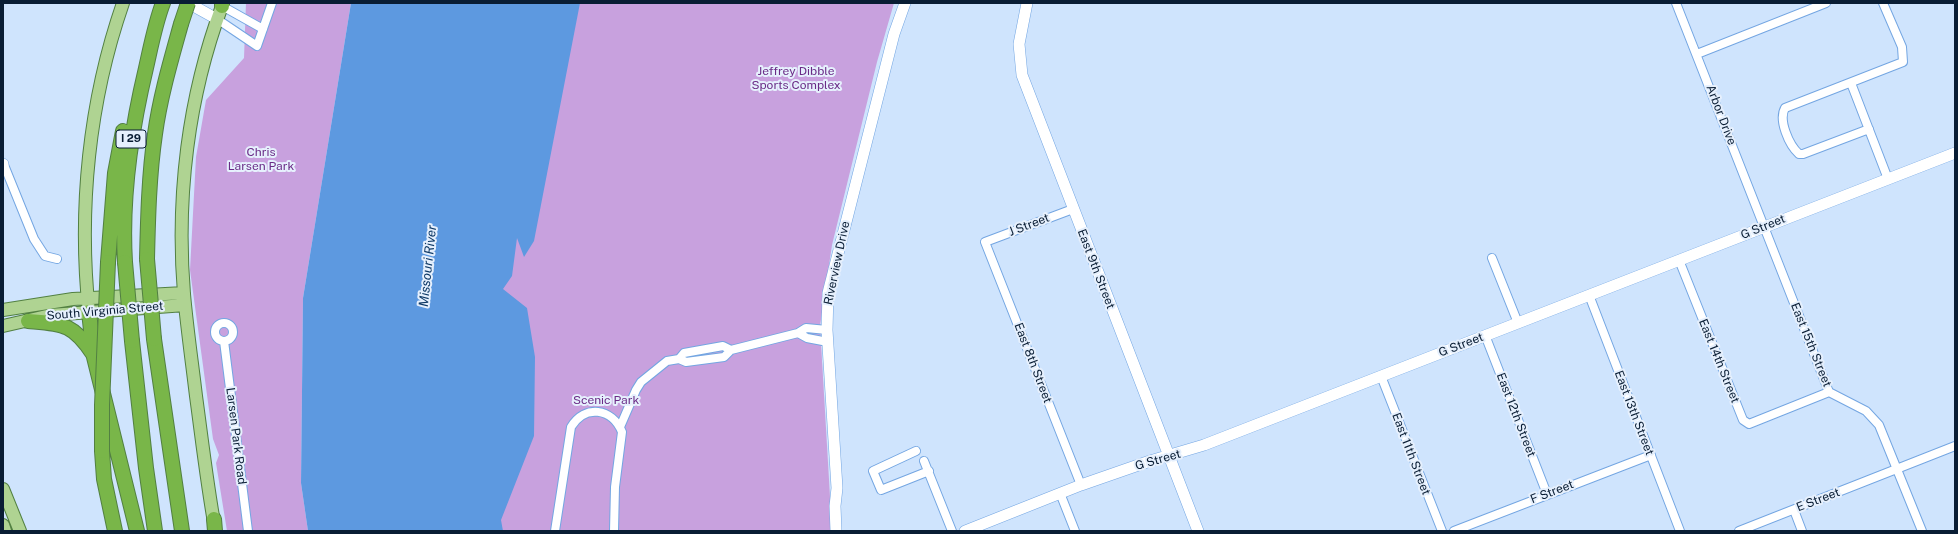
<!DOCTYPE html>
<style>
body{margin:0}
#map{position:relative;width:1958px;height:534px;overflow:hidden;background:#cfe4fd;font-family:"Public Sans",sans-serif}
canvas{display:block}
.frame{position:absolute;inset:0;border:4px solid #091d34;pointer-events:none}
</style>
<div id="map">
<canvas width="1958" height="534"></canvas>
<div class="frame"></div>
</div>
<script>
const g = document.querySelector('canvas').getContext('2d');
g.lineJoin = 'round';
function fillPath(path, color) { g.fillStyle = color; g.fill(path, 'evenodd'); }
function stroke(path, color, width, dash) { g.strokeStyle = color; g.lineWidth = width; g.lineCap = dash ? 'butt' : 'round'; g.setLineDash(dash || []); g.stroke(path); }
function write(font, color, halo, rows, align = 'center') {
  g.font = font + ' "Public Sans",sans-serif'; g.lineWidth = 4; g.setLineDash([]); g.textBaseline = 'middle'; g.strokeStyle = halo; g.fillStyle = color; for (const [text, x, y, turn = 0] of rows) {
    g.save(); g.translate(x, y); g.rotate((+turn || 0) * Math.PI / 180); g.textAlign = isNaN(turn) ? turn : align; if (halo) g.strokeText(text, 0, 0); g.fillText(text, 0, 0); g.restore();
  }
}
const green = new Path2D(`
 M246 3H351L303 298 301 483 308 531H227L216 463 219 455 213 439 190 270 196 157 206 100 244 58Z
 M540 3H894L877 62 832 245 820 326 832 531H489L468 339Z`);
const water = new Path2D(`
 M351 3H580L534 241 524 257 517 238 512 276 503 289 527 308 535 357 534 436 501 520 503 531H308L301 483 303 298Z`);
const street = new Path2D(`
 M1676 3 1829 392 1866 411 1879 425 1922 531
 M222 6 263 29
 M217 19 257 46 272 3
 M1697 54 1826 3
 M1851 83 1888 179
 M1869 129 1803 154H1799C1789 145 1778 120 1785 108L1903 62 1902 47 1883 3
 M4 165 34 239 45 256 57 259
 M1073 209 985 242 1081 485
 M1492 258 1518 323
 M1679 260 1743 420 1749 424 1829 392
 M1589 295 1680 531
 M215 332a9 9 0 1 1 18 0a9 9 0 1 1-18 0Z
 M798 333 807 338 828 342
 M1485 335 1547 494
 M224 341 248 531
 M679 359 686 362 724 357 731 350 798 333 806 328 827 330
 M1381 376 1442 531
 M620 427 636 390 641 382 667 361 679 359 684 353 723 346 731 350
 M916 451 873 471 881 490 929 471
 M924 461 952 531
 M1060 493 1075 531
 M1794 510 1802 531
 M555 531 571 427C585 404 612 408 622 432L615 487 614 531
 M1454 531 1651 455
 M1739 531 1955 446`);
const secondary = new Path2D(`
 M188 3 217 19
 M1027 3 1019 44 1022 75 1198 531
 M3 164V166
 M836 531 835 506 837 488 827 330 828 293 894 34 905 3
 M965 531 1081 485 1150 461 1204 445 1955 153`);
const primary = new Path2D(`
 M3 310 73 299 184 293
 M89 312C78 209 89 101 123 3
 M3 326 51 315 185 305
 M3 489 20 531
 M3 525 5 531
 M215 528C207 484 202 440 196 396 192 362 187 328 184 294 176 197 188 97 222 6`);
const highway = new Path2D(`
 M222 6V3
 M147 259C148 217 149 175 155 134 160 97 171 60 181 24
 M108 262 115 173 123 131
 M125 262C121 197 131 131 146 68 151 46 155 24 163 3
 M89 312 94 357 137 531
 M28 321C62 324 73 323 93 354
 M154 339 182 531
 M132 341 146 468 155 531
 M102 451 104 479 115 531
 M214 519 215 531`);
const highwayBridge = new Path2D(`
 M181 24 188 3
 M147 259 154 339
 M125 262 132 341
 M102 451V405L108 262`);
const shields = [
 [131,139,30]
];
const shieldNames = [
 ["I 29",131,139]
];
const parkNames = [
 ["Jeffrey Dibble",796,71],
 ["Sports Complex",796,85],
 ["Chris",261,152],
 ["Larsen Park",261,166],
 ["Scenic Park",606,400]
];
const streetNames = [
 ["Arbor Drive",1721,115,69],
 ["J Street",1029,225,-21],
 ["G Street",1763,227,-22],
 ["Riverview Drive",837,263,-78],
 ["East 9th Street",1096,269,69],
 ["South Virginia Street",105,311,-5],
 ["G Street",1461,345,-21],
 ["East 15th Street",1811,345,68],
 ["East 14th Street",1719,361,68],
 ["East 8th Street",1033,363,69],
 ["East 13th Street",1634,413,69],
 ["East 12th Street",1516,415,69],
 ["Larsen Park Road",236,436,83],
 ["East 11th Street",1411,454,69],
 ["G Street",1158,460,-16],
 ["F Street",1552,492,-21],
 ["E Street",1818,500,-21]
];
const waterNames = [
 ["Missouri River",428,266,-84]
];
fillPath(green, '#c8a1de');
fillPath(water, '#5d99e0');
stroke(street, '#74a6e2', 10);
stroke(secondary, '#74a6e2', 12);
stroke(primary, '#528042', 14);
stroke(highway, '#528042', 16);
stroke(street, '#fff', 8);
stroke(secondary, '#fff', 11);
stroke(primary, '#afd392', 12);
stroke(highway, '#79b649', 14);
stroke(highwayBridge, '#528042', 16, []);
stroke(highwayBridge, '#79b649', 14);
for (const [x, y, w] of shields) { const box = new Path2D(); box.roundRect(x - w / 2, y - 9, w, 18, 3); g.fillStyle = '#e6f0fd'; g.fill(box); stroke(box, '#091d34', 1); }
write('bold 11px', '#091d34', null, shieldNames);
write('12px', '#6a2b86', '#e6f0fd', parkNames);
write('12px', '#091d34', '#e6f0fd', streetNames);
write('italic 13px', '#0e3966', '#e6f0fd', waterNames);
</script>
